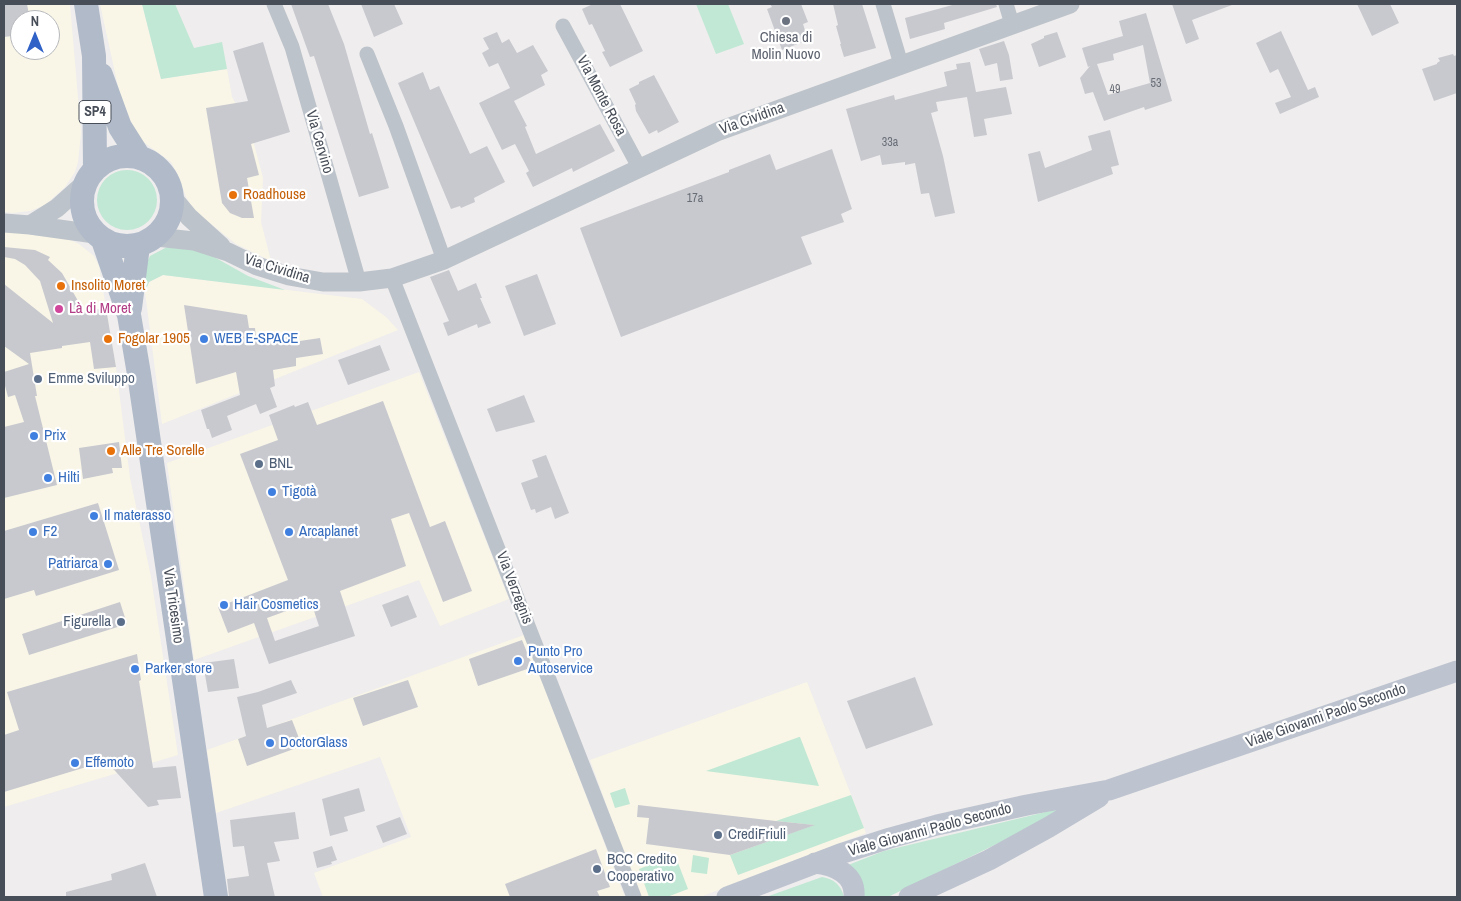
<!DOCTYPE html>
<meta charset="utf-8">
<style>
body{margin:0}
#map{position:relative;width:1461px;height:901px;overflow:hidden;background:#efeded;font-family:"Archivo Narrow",sans-serif}
canvas{display:block}
.frame{position:absolute;inset:0;border:5px solid #484e58;pointer-events:none}
.north{position:absolute;left:10px;top:10px;width:50px;height:50px;box-sizing:border-box;background:#fff;border:1px solid #b6b8bc;border-radius:50%;rotate:0deg;font-size:14px;font-weight:700;line-height:20px;text-align:center;color:#484e58}
.north::after{content:'';display:block;margin:auto;width:18px;height:22px;background:#2f61c7;clip-path:polygon(50% 0,100% 100%,50% 72%,0 100%)}
</style>
<div id="map">
<canvas width="1461" height="901"></canvas>
<div class="frame"></div>
<div class="north">N</div>
</div>
<script>
const g = document.querySelector('canvas').getContext('2d');
g.lineJoin = 'round';
function fillPath(path, color) { g.fillStyle = color; g.fill(path, 'evenodd'); }
function stroke(path, color, width, dash) { g.strokeStyle = color; g.lineWidth = width; g.lineCap = dash ? 'butt' : 'round'; g.setLineDash(dash || []); g.stroke(path); }
function write(font, color, halo, rows, align = 'center') {
  g.font = font + ' "Archivo Narrow",sans-serif'; g.lineWidth = 4.5; g.setLineDash([]); g.textBaseline = 'middle'; g.strokeStyle = halo; g.fillStyle = color; for (const [text, x, y, turn = 0] of rows) {
    g.save(); g.translate(x, y); g.rotate((+turn || 0) * Math.PI / 180); g.textAlign = isNaN(turn) ? turn : align; if (halo) g.strokeText(text, 0, 0); g.fillText(text, 0, 0); g.restore();
  }
}
const commercial = new Path2D(`
 M4 4H70L81 133 78 162 75 172 65 187 45 205 30 211 13 213 4 212ZM20 20H50V50H20Z
 M100 4H142L161 79 227 69 232 97 250 129 263 178 261 222 271 261 236 244 195 211 186 197 177 173 171 162 138 138 121 100Z
 M4 231 70 240 79 244 94 256 99 266 116 367 130 478 151 577 178 755 4 807Z
 M163 275 362 299 386 317 398 330 162 424 145 292 149 282Z
 M419 372 509 599 440 626 419 580 194 660 167 463Z
 M524 635 625 897H323L314 873 411 837 380 757 216 813 207 750Z
 M807 682 866 833 700 897H640L590 760Z`);
const green = new Path2D(`
 M142 4H175L194 48 222 42 227 69 161 79Z
 M696 4H728L744 44 716 54Z
 M97 200a30 30 0 1 1 60 0a30 30 0 1 1-60 0Z
 M169 246 200 249 248 276 285 290 163 275 149 282 145 292 144 268 150 256Z
 M800 737 819 786 706 771 799 737Z
 M625 788 630 804 615 808 610 793Z
 M851 795 864 828 738 875 730 855 814 825 776 821Z
 M1058 809V814L888 897H861L843 867 884 851Z
 M675 855 688 889 667 897H649L639 869Z
 M693 855 709 858 707 874 691 872Z
 M822 877C834 879 841 885 844 897H766Z`);
const building = new Path2D(`
 M4 4H27L30 20H20V35L4 37Z
 M291 4H328L344 44 370 134 372 133 389 188 359 197 314 56 310 57Z
 M361 4H394L403 24 374 37Z
 M593 4H620L643 51 610 67 602 52 605 51 592 24 589 25 582 9Z
 M770 4H801L808 22 803 24 808 40 782 50 767 9 772 7Z
 M833 4H862L876 48 844 57 840 44H841L836 26 838 25Z
 M956 4H996L997 7 944 23 945 29 910 39 905 18Z
 M1172 4H1232V5L1192 20 1199 39 1186 44Z
 M1357 4H1390L1399 23 1372 36Z
 M1146 13 1172 101 1145 110 1144 107 1104 121 1093 92 1085 94 1080 78 1090 66 1088 67 1082 48 1123 36 1119 21ZM1143 45 1150 83 1108 95 1097 64 1114 60 1113 54Z
 M1281 31 1308 90 1315 87 1319 97 1280 114 1275 103 1291 97 1278 69 1270 73 1256 43Z
 M497 32 502 43 509 39 517 53 533 45 548 71 541 75 545 85 514 101 527 126 525 127 536 154 600 124 615 151 573 172 572 168 533 187 526 173 529 171 515 144 502 150 479 103 510 88 498 63 489 67 482 53 489 49 483 38Z
 M1057 32 1066 57 1039 67 1031 44 1044 38V36Z
 M1004 41 1009 55 1013 79 1000 81 997 63 985 66 979 49Z
 M263 42 290 132 251 144 259 175 247 178 254 218H242L230 213 222 203 206 108 248 101 233 51Z
 M1453 54 1454 56 1457 55V93L1434 101 1422 69 1437 64V63L1440 61 1438 58Z
 M970 62 976 92 1006 87 1012 114 984 119 987 135 974 137 967 97 936 102 938 111 931 113 943 156 955 213 935 217 929 193 921 194 915 163 905 165V162L882 165 880 155 861 161 846 109 894 95 895 100 947 86 944 72 957 69 956 64Z
 M423 72 430 90 439 86 470 154 487 146 505 182 474 198 475 202 461 208 460 206 451 209 398 83Z
 M654 75 679 122 658 133 657 130 649 134 636 111 635 105 636 104 629 89 639 84V82Z
 M1110 130 1119 165 1111 167 1113 174 1038 202 1028 154 1040 151 1045 168 1092 150 1088 136Z
 M832 149 852 209 841 214 844 222 801 237 812 264 621 337 580 228 729 172V170L770 154 776 170Z
 M4 247 35 250 50 257 48 260 62 273 85 313V311L106 308 116 367 94 369 90 342 62 346V348L30 353 37 396H35L57 485 4 498V427L24 422 15 395 8 397 4 382V372L29 364 4 346V284L53 323 40 281 25 265 15 259 4 257Z
 M449 270 458 291 476 283 482 298H480L491 323 478 328 477 324 448 336 443 323 449 321 430 277Z
 M537 274 556 324 524 336 505 286Z
 M184 305 247 315 249 328H255L256 338 268 336 269 340 292 336 293 342 320 338 323 354 296 358V366L273 370 275 386 270 388 277 407 260 414 256 404 227 416 232 430 212 438 209 429H207L201 410 240 395 236 372 196 384Z
 M380 345 390 370 348 385 338 360Z
 M524 395 535 422 496 432 487 409Z
 M383 401 430 527 445 521 472 591 443 602 409 513 391 519 406 566 340 591 355 636 269 664 254 623 228 633 218 607 288 580 240 454 278 440 269 415 294 405 295 407 308 402 317 425ZM311 602 319 626 275 641 267 618Z
 M119 442 122 468H112L113 473 83 479 79 448Z
 M546 455 569 513 555 519 551 507 536 513 535 509 531 510 521 483 538 477 532 460Z
 M98 503 119 570 36 596 34 590 4 599V531Z
 M408 595 417 617 391 627 382 605Z
 M120 602 127 624 29 655 22 634Z
 M522 640 533 667 478 686 469 659Z
 M137 654 141 680 139 681 153 768 176 766 181 798 157 800 159 805 148 807 106 761 4 792V735L19 730 7 692Z
 M234 659 239 688 208 692 203 663Z
 M915 677 933 725 866 749 847 701Z
 M291 680 297 693 262 705 267 728 292 720 302 746 247 766 238 739 246 736 237 697 258 692Z
 M408 680 418 707 363 726 353 698Z
 M359 788 365 811 344 817 348 831 330 836 322 799Z
 M638 805 776 821 815 825 730 855 646 844 649 818 637 817Z
 M295 812 299 839 274 842 280 861 267 863 275 897H229L227 879 249 876 244 846 233 847 230 820Z
 M400 817 407 834 383 843 376 826Z
 M332 846 337 860 331 862 332 864 317 868 313 852Z
 M596 849 610 887 597 891 600 897H510L505 884Z
 M145 863 157 897H66V892L112 880 111 874Z`);
const minor = new Path2D(`
 M274 4 292 47 359 282
 M883 4 901 64
 M1006 4 1012 24
 M563 26 639 167
 M367 54 396 126 444 260
 M392 278 634 897`);
const tertiary = new Path2D(`
 M173 198 189 217 221 246
 M4 223 30 225 95 234
 M30 225 57 208 85 183
 M156 237 194 241 228 252 257 266 289 276 323 282H359L392 278 444 260 719 131 1070 4`);
const secondary = new Path2D(`
 M815 863C834 865 856 874 854 897
 M727 897 840 854 890 838 937 825 1027 805 1109 790 1457 671
 M909 897 989 860 1049 827 1099 797`);
const primary = new Path2D(`
 M86 4 94 56 95 169
 M101 75 120 127 139 157
 M82 201a45 45 0 1 1 90 0a45 45 0 1 1-90 0Z
 M103 240 129 315 139 374 216 897
 M130 308 138 246`);
const markers = [
 [786,21,5,"#6b7280"],
 [233,195,5,"#e8710a"],
 [61,286,5,"#e8710a"],
 [59,309,5,"#d1479c"],
 [108,339,5,"#e8710a"],
 [204,339,5,"#3f7fe0"],
 [38,379,5,"#5c6f8a"],
 [34,436,5,"#3f7fe0"],
 [111,451,5,"#e8710a"],
 [259,464,5,"#5c6f8a"],
 [48,478,5,"#3f7fe0"],
 [272,492,5,"#3f7fe0"],
 [94,516,5,"#3f7fe0"],
 [33,532,5,"#3f7fe0"],
 [289,532,5,"#3f7fe0"],
 [108,564,5,"#3f7fe0"],
 [224,605,5,"#3f7fe0"],
 [121,622,5,"#5c6f8a"],
 [518,661,5,"#3f7fe0"],
 [135,669,5,"#3f7fe0"],
 [270,743,5,"#3f7fe0"],
 [75,763,5,"#3f7fe0"],
 [718,835,5,"#5c6f8a"],
 [597,869,5,"#5c6f8a"]
];
const numberNames = [
 ["53",1156,84],
 ["49",1115,90],
 ["33a",890,143],
 ["17a",695,199]
];
const shields = [
 [95,112,32]
];
const shieldNames = [
 ["SP4",95,112]
];
const worshipNames = [
 ["Chiesa di",786,38],
 ["Molin Nuovo",786,55]
];
const streetNames = [
 ["Via Monte Rosa",601,96,62],
 ["Via Cividina",752,119,-20],
 ["Via Cervino",319,142,74],
 ["Via Cividina",277,269,17],
 ["Via Verzegnis",514,588,69],
 ["Via Tricesimo",173,606,82],
 ["Viale Giovanni Paolo Secondo",1326,716,-19],
 ["Viale Giovanni Paolo Secondo",930,830,-15]
];
const foodNames = [
 ["Roadhouse",243,195],
 ["Insolito Moret",71,286],
 ["Fogolar 1905",118,339],
 ["Alle Tre Sorelle",121,451]
];
const hotelNames = [
 ["Là di Moret",69,309]
];
const shopNames = [
 ["WEB E-SPACE",214,339],
 ["Prix",44,436],
 ["Hilti",58,478],
 ["Tigotà",282,492],
 ["Il materasso",104,516],
 ["F2",43,532],
 ["Arcaplanet",299,532],
 ["Patriarca",98,564,"right"],
 ["Hair Cosmetics",234,605],
 ["Punto Pro",528,652],
 ["Autoservice",528,669],
 ["Parker store",145,669],
 ["DoctorGlass",280,743],
 ["Effemoto",85,763]
];
const serviceNames = [
 ["Emme Sviluppo",48,379],
 ["BNL",269,464],
 ["Figurella",111,622,"right"],
 ["CrediFriuli",728,835],
 ["BCC Credito",607,860],
 ["Cooperativo",607,877]
];
fillPath(commercial, '#f9f6e7');
fillPath(green, '#c0e8d4');
fillPath(building, '#c8c9cf');
stroke(minor, '#bdc3ca', 15);
stroke(tertiary, '#bdc3ca', 19);
stroke(secondary, '#bdc3cf', 21);
stroke(primary, '#b0bac9', 24);
for (const [x, y, r, color] of markers) { const dot = new Path2D(); dot.arc(x, y, r, 0, 2 * Math.PI); g.fillStyle = color; g.fill(dot); stroke(dot, '#fff', 2); }
write('12px', '#686d76', null, numberNames);
for (const [x, y, w] of shields) { const box = new Path2D(); box.roundRect(x - w / 2, y - 11.5, w, 23, 4); g.fillStyle = '#fff'; g.fill(box); stroke(box, '#484e58', 1); }
write('bold 14px', '#484e58', null, shieldNames);
write('15px', '#5b616d', '#fff', worshipNames);
write('15px', '#484e58', '#fff', streetNames);
write('15px', '#c56008', '#fff', foodNames, 'left');
write('15px', '#b23c85', '#fff', hotelNames, 'left');
write('15px', '#366cbe', '#fff', shopNames, 'left');
write('15px', '#4e5e75', '#fff', serviceNames, 'left');
</script>
